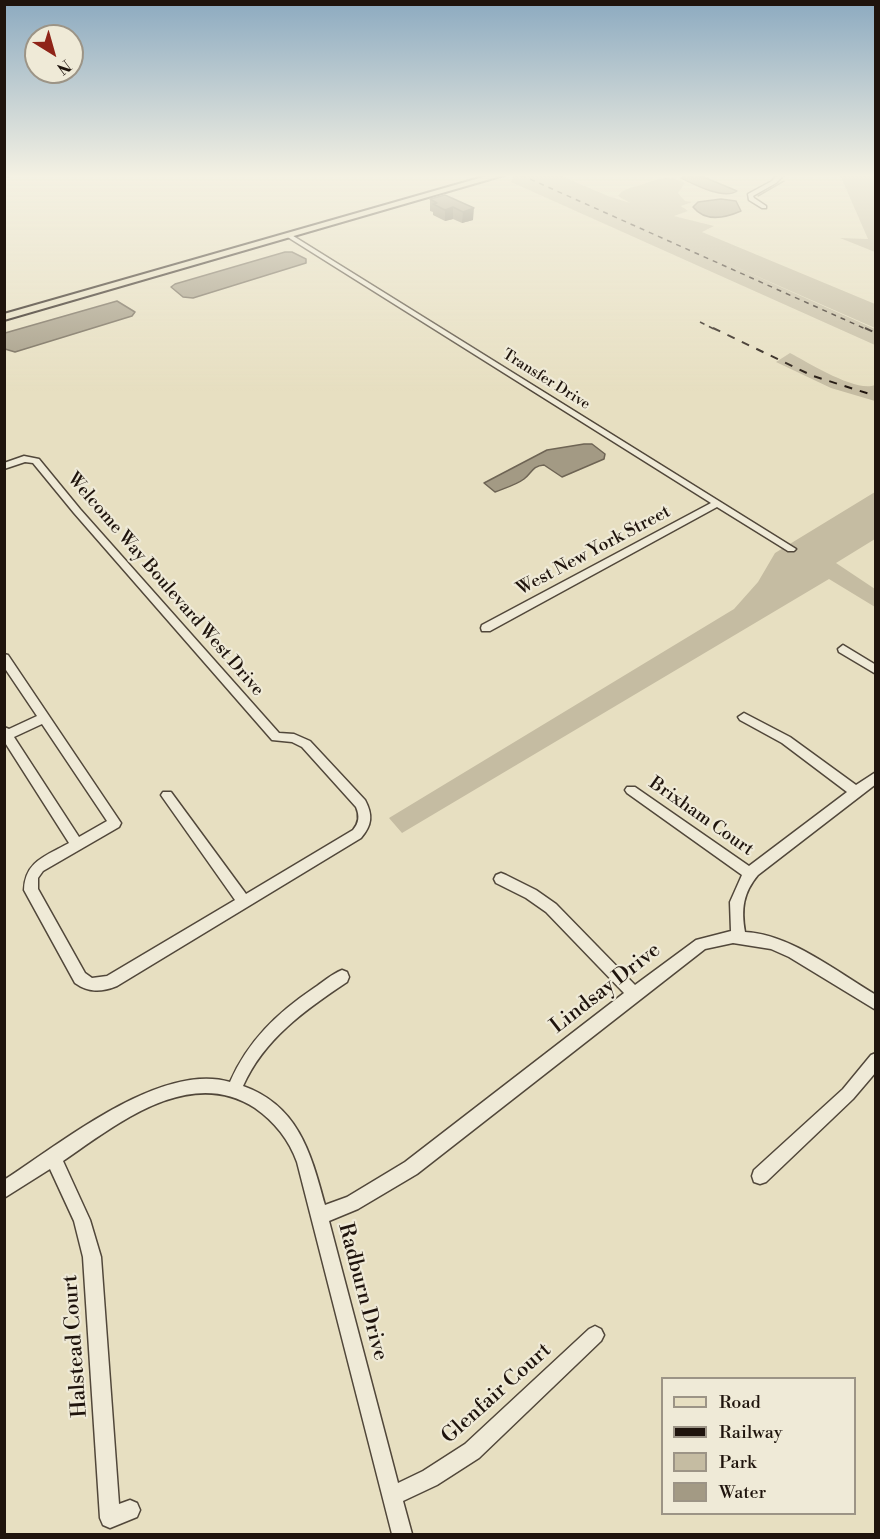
<!DOCTYPE html>
<style>
body{margin:0}
#map{position:relative;width:880px;height:1539px;overflow:hidden;background:#e7dfc1;font-family:"Libre Bodoni",serif}
canvas{display:block}
.frame{position:absolute;inset:0;border:6px solid #1f140d;pointer-events:none}
.legend{position:absolute;left:661px;top:1377px;width:195px;height:138px;box-sizing:border-box;background:#efead7;border:2px solid #9c9486;margin:0;padding:8px 10px;list-style:none;font-size:18px;color:#1f140d}
.legend li{display:flex;align-items:center;gap:12px;height:30px}
.legend b{width:30px;border:2px solid #9c9486}
.north{position:absolute;left:24px;top:24px;width:60px;height:60px;box-sizing:border-box;background:#efead7;border:2px solid #9c9486;border-radius:50%;rotate:143deg;font-size:16px;font-weight:700;line-height:24px;text-align:center;color:#1f140d}
.north::after{content:'';display:block;margin:auto;width:21px;height:27px;background:#8f2418;clip-path:polygon(50% 0,100% 100%,50% 72%,0 100%)}
</style>
<div id="map">
<canvas width="880" height="1539"></canvas>
<div class="frame"></div>
<ul class="legend">
<li><b style="height:8px;background:#e7dfc1"></b>Road</li>
<li><b style="height:8px;background:#1f140d"></b>Railway</li>
<li><b style="height:16px;background:#c5bca2"></b>Park</li>
<li><b style="height:16px;background:#a39a84"></b>Water</li>
</ul>
<div class="north">N</div>
</div>
<script>
const g = document.querySelector('canvas').getContext('2d');
g.lineJoin = 'round';
function fillPath(path, color) { g.fillStyle = color; g.fill(path, 'evenodd'); }
function stroke(path, color, width, dash) { g.strokeStyle = color; g.lineWidth = width; g.lineCap = dash ? 'butt' : 'round'; g.setLineDash(dash || []); g.stroke(path); }
function write(font, color, halo, rows, align = 'center') {
  g.font = font + ' "Libre Bodoni",serif'; g.lineWidth = 4.5; g.setLineDash([]); g.textBaseline = 'middle'; g.strokeStyle = halo; g.fillStyle = color; for (const [text, x, y, turn = 0] of rows) {
    g.save(); g.translate(x, y); g.rotate((+turn || 0) * Math.PI / 180); g.textAlign = isNaN(turn) ? turn : align; if (halo) g.strokeText(text, 0, 0); g.fillText(text, 0, 0); g.restore();
  }
}
const green = new Path2D(`
 M514 175H559L608 196 630 203 618 196C624 188 631 188 640 185 656 180 668 173 685 183L678 193 685 201 692 202 681 206 688 211 674 216 714 226 702 232 875 304V328L720 260 875 329V345L511 182Z
 M840 175H875V252L840 238 868 239Z
 M790 353C809 363 857 393 875 385V401L831 388 776 362Z
 M875 492V539L836 563 875 589V607L829 579 402 833 389 818 734 609 758 582 775 553Z`);
const water = new Path2D(`
 M685 175H699L737 191C724 200 695 185 681 178Z
 M721 199 736 201 741 211C725 218 705 222 693 207L698 202Z
 M285 252H292L306 259V263L193 298 183 297 171 287 175 284Z
 M117 301 135 312 132 316 15 352 5 349V333Z
 M584 444H592L605 454 604 459 562 477 544 465C532 466 532 473 524 479 516 485 505 488 495 492L484 483 547 450Z`);
const stream = new Path2D(`
 M758 196 784 181`);
const minor = new Path2D(`
 M777 175H784L776 183 753 196 754 198 766 206V208H762L749 200 748 194 772 181Z
 M286 234H290L796 549 794 551H788L717 507 490 631H482L481 628 482 625 711 503 286 236Z
 M24 456 39 459 80 509 279 733 294 734 310 741 365 800C373 815 372 825 361 838L117 986C102 992 89 993 75 983L24 890C25 861 46 856 69 843L4 741V727L9 729 37 716 4 667V654L8 655 121 823 119 827 43 871 38 878V889L85 973 92 978 107 976 235 900 163 798 161 795 163 792H171L246 894 353 830C359 823 360 816 356 807L302 747 292 742 272 740 74 513 33 463 25 462 4 469V463ZM42 724 107 821 79 837 14 737Z
 M843 645 876 665V674L839 652 838 649Z
 M744 713 790 737 856 785 876 772V784L758 875C743 893 741 909 745 932 790 934 837 972 876 995V1010L789 957 771 949 733 943 705 949 417 1174 358 1209 329 1221 398 1483 423 1471 465 1444 589 1329 595 1326 601 1329 604 1335 601 1341 479 1458 437 1485 403 1501 412 1534H392L297 1162C289 1140 275 1122 255 1108 189 1065 116 1125 63 1161L90 1220 101 1257 119 1504 130 1500 137 1503 140 1510 137 1517 110 1528 103 1525 100 1518 83 1257 74 1221 50 1169 4 1198V1180C60 1144 161 1061 230 1082 248 1041 277 1013 314 988 323 982 332 974 342 970L347 972 349 977 347 982C305 1010 264 1039 243 1086 299 1106 311 1154 325 1205L347 1197 405 1162 624 993 546 912 526 898 496 883 494 879 496 875 501 873 506 875 536 890 556 904 635 985 696 940 731 931 730 902 742 875 627 793 625 790 627 787H635L749 866 847 792 782 743 740 720 738 717Z
 M876 1053V1072L853 1099 766 1182 760 1184 754 1182 752 1176 754 1170 843 1089 871 1055Z`);
const major = new Path2D(`
 M490 175H504L4 320V314Z`);
const railFar1 = new Path2D(`
 M521 175 868 330
 M4 178 14 175
 M700 322 716 330`);
const rail = new Path2D(`
 M713 328 813 376 876 396
 M865 328 876 333`);
const wall = new Path2D(`
 M445 195 473 220 462 223 453 219 445 221 433 215V212L430 211V199Z`);
const shadedWall = new Path2D(`
 M453 207V219L445 221V210Z
 M474 208 473 220 462 223 463 212Z`);
const building = new Path2D(`
 M445 195 474 208 463 212 453 207 445 210 433 204 437 203 430 199Z`);
const farStreetnames = [
 ["Transfer Drive",546,380,32]
];
const streetNames = [
 ["West New York Street",594,551,-28],
 ["Welcome Way Boulevard West Drive",165,585,49],
 ["Brixham Court",701,817,35]
];
const nearStreetnames = [
 ["Lindsay Drive",606,989,-38],
 ["Radburn Drive",362,1292,75],
 ["Halstead Court",76,1346,-94],
 ["Glenfair Court",497,1394,-42]
];
fillPath(green, '#c5bca2');
fillPath(water, '#a39a84');
stroke(water, '#6e6454', 1.5);
stroke(stream, '#6e6454', 1.5);
stroke(minor, '#51473a', 3);
stroke(major, '#1f140d', 4);
fillPath(minor, '#efead7');
fillPath(major, '#e7dfc1');
stroke(railFar1, '#1f140d', 1.5, [5, 5]);
stroke(rail, '#1f140d', 2, [8, 8]);
fillPath(wall, '#746c5c');
fillPath(shadedWall, '#5e584b');
fillPath(building, '#877e6b');
stroke(building, '#5e584b', 1.5);
const sky = g.createLinearGradient(0, 0, 0, 391);
sky.addColorStop(0, '#8caac0');
sky.addColorStop(0.45, '#f4f1e3');
sky.addColorStop(1, '#f4f1e300');
g.fillStyle = sky;
g.fillRect(0, 0, 880, 391);
write('15px', '#1f140d', '#efead7', farStreetnames);
write('18px', '#1f140d', '#efead7', streetNames);
write('21px', '#1f140d', '#efead7', nearStreetnames);
</script>
